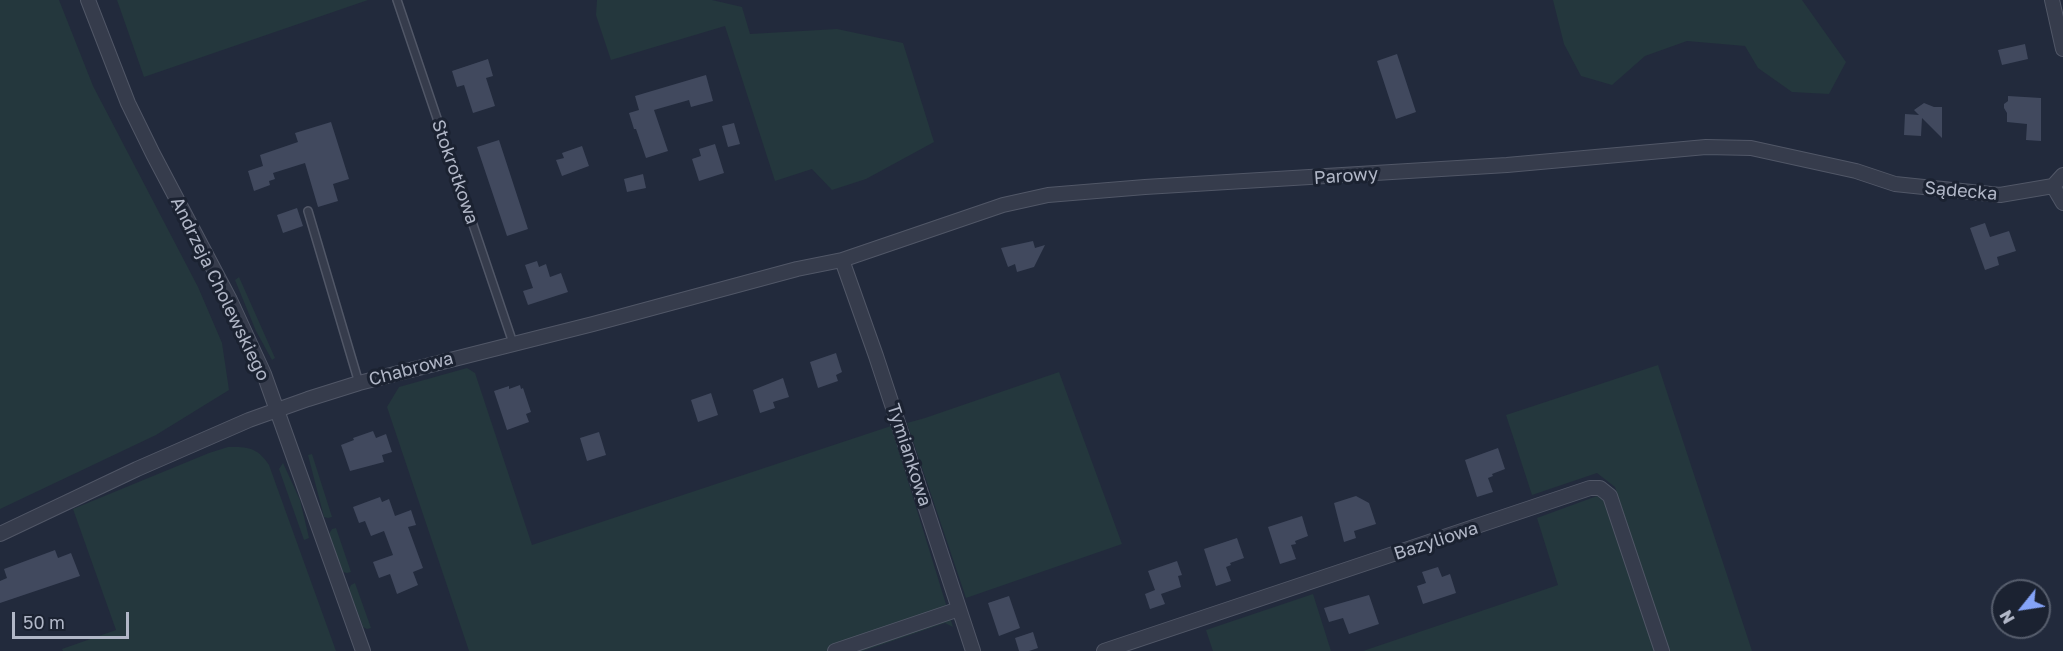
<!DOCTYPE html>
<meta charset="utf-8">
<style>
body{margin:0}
#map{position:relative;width:2063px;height:651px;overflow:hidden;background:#222a3c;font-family:"Golos Text",sans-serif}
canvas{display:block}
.north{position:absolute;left:1991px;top:579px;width:60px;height:60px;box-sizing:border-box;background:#1b2231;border:2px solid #575e6d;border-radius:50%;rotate:240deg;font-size:16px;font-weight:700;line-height:24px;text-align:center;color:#b1b7c7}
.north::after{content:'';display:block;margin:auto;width:21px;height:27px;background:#85a4f9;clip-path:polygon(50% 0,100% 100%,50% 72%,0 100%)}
.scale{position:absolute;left:12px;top:612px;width:117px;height:27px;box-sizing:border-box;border:3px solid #b1b7c7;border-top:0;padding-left:8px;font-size:18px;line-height:21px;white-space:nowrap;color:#b1b7c7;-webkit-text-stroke:4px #1b2231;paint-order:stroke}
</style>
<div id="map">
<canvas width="2063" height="651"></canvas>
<div class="north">N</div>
<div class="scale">50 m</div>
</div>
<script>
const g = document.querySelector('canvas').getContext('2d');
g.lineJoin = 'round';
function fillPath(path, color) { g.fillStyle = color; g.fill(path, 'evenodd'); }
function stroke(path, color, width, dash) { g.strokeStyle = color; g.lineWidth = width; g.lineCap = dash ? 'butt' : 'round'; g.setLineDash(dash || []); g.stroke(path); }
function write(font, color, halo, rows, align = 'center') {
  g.font = font + ' "Golos Text",sans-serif'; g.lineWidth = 6; g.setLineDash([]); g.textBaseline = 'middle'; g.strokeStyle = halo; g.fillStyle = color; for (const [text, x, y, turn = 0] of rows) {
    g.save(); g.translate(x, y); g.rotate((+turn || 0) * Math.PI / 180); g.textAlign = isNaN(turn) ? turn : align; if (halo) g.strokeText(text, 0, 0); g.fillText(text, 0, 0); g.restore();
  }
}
const green = new Path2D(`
 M0 0H59L93 86 198 287 222 343 229 390 156 435 0 509Z
 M117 0H368L144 77Z
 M597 0H712L742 7 750 34 837 29 903 43 934 142 866 179 832 190 812 169 775 181 725 26 611 60 596 15Z
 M1553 0H1802L1846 62 1829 94 1792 92 1758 68 1745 46 1687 41 1645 56 1612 85 1581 76 1564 44Z
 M239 277 275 358 272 360 256 331 235 280Z
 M1658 365 1752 651H1668L1615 487 1597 473 1532 495 1506 415Z
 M467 368 475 373 532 545 891 426 953 627 945 623 863 651H469L387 407 399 387Z
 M1059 372 1122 544 966 598 907 423 925 418Z
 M228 447C248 447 257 447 269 465L336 651H63L62 649 116 630 73 509 209 453Z
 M312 454 332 517 328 518 324 517 308 455Z
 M283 463 300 500 309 538 304 540 279 469Z
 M1597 496 1608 504 1655 651H1363L1558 585 1537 518Z
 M336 528 351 572 347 573 343 572 329 534 332 529Z
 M355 583 371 628 367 629 363 627 349 589 351 585Z
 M1313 594 1331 651H1213L1206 630Z`);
const building = new Path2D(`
 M2025 44 2028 59 2002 65 1998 50Z
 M1397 54 1416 112 1396 119 1377 61Z
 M488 59 493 76 486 78 495 106 473 113 464 85 457 87 452 71Z
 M706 75 713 101 691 107 689 100 654 110 668 151 646 158 636 129H634L629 113 639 110 635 96Z
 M2008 96 2041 98V141L2026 140 2027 124 2007 122V113L2004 108V104L2008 101Z
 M1924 103 1934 107H1942V138L1922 118 1921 136 1904 135 1905 114 1919 115 1914 110Z
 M331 122 349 179 333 184 338 201 318 207 305 163 273 173 275 179 269 181 270 185 254 191 248 171 263 166 260 155 298 142 295 133Z
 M734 123 740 144 728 147 722 126Z
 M499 140 528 229 507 236 477 147Z
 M715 144 724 173 699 181 692 159 701 156 699 149Z
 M582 146 589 166 562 176 556 160 564 158 562 153Z
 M643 174 646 188 627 192 624 179Z
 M297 208 303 226 283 233 277 215Z
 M1985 223 1990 237 2009 231 2016 251 1997 257 1999 265 1985 270 1970 228Z
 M1033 241 1035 248 1045 245 1034 267 1017 272 1015 264 1008 267 1001 248Z
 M537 261 539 267 546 264 550 277 561 273 568 292 528 305 523 291 533 288 525 265Z
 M836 353 842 372 836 375 838 381 818 388 810 362Z
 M783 378 789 397 773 402 775 408 760 413 753 390Z
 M520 385 521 389 523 388 531 412 526 414 529 422 507 430 494 391 509 386V389Z
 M711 393 718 415 698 422 691 400Z
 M373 431 376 438 386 434 392 452 382 455 384 462 350 471 341 445 354 440 353 438Z
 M599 432 606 455 587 461 580 438Z
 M1498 448 1505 469 1492 474 1493 476 1488 478 1493 492 1477 497 1465 460Z
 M1356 496 1369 503 1376 524 1354 531 1356 538 1344 542 1334 503Z
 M380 497 382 502 389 499 395 516 411 510 416 525 408 527 423 568 413 572 418 585 397 594 390 574 379 578 373 562 393 555 384 531 371 536 365 521 359 523 353 507Z
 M1302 516 1308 536 1295 541 1296 544 1291 545 1296 559 1280 564 1268 527Z
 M1237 538 1244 558 1230 563 1231 565 1226 567 1231 581 1216 586 1204 549Z
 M55 550 58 558 71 553 80 576 0 603V581L7 578 4 569Z
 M1177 561 1182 575 1178 576 1181 587 1161 594 1165 604 1150 609 1145 594 1155 590 1148 571Z
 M1438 567 1442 577 1450 574 1456 593 1423 604 1417 586 1426 583 1422 572Z
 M1369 595 1379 624 1349 634 1343 618 1329 622 1324 608Z
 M1009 596 1020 628 999 636 988 603Z
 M1033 632 1038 648 1029 651H1019L1015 638Z`);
const service = new Path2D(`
 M397 0 513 343
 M308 211 359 383`);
const minor = new Path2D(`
 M88 0 128 103 153 154 230 300 264 374 363 651
 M2052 0 2063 49
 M2053 186 2063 203
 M842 260 876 356 973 651
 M0 534 137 469 249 420 308 399 359 383 593 324 797 269 842 260 1003 205 1048 195 1145 187 1507 165 1706 147 1751 148 1856 171 1895 184 2000 195 2053 186 2063 175
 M835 651 959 609
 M1104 651 1590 488H1600L1610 496 1662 651`);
const streetNames = [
 ["Stokrotkowa",455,172,71],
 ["Parowy",1346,176,-4],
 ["Sądecka",1961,191,5],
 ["Andrzeja Cholewskiego",220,289,64],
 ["Chabrowa",411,369,-15],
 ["Tymiankowa",909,455,72],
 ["Bazyliowa",1436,541,-18]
];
fillPath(green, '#24373d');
fillPath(building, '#41495e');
stroke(service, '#515767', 10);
stroke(minor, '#515767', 16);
stroke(service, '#363c4c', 7);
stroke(minor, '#363c4c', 14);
write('18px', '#b1b7c7', '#1b2231', streetNames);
</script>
